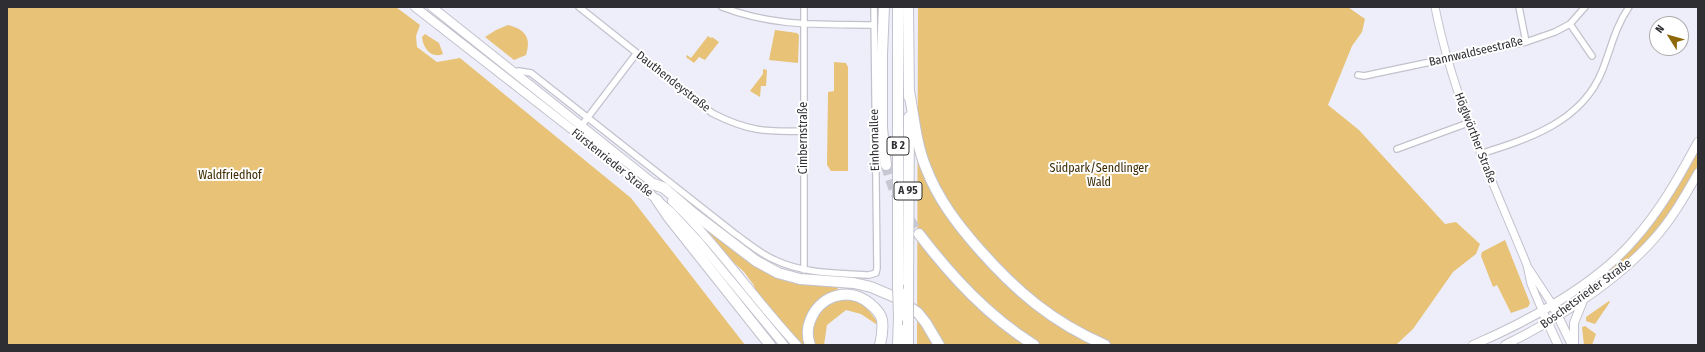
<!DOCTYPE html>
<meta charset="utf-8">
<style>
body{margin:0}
#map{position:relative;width:1705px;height:352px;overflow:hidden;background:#eeeefa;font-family:"Fira Sans Condensed",sans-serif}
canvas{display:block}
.frame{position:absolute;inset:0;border:8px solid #2e2e33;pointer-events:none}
.north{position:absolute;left:1649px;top:16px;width:40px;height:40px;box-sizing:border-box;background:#fff;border:1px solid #ababad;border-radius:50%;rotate:307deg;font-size:11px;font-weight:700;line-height:16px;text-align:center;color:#2e2e33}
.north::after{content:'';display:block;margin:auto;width:14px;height:18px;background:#8c6809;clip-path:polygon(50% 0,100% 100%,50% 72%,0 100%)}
</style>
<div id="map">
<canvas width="1705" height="352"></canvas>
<div class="frame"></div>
<div class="north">N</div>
</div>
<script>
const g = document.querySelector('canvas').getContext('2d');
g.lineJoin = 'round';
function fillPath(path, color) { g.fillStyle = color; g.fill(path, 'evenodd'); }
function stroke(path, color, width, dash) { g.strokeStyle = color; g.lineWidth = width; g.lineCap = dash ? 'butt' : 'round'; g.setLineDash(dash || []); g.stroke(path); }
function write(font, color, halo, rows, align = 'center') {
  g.font = font + ' "Fira Sans Condensed",sans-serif'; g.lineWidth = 4; g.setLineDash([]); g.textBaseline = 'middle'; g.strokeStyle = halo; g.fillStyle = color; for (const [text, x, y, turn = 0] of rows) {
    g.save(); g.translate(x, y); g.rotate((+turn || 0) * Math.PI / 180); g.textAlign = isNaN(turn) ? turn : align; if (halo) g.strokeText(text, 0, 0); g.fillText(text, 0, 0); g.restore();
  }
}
const green = new Path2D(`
 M7 7H396L420 25 416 36 417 47 437 62 460 58 631 198 745 345H7Z
 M918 7H1348L1365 19 1362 32 1352 46 1328 105 1359 130 1445 224 1456 222 1480 244 1476 254 1453 272 1413 329 1396 345H917Z
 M508 25C524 29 532 37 526 55L514 60 485 37 496 30Z
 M775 30 797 33 799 35 798 63 769 60Z
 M425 34 439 43 443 54C431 59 423 48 422 37Z
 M708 36 711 38 712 37 719 42 705 60 699 57 694 63 686 57 687 55 691 58Z
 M834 62 846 63 848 67V171H831L827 165 828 92 834 91Z
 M763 69 767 70 766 86H761L760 97 750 91 763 74Z
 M1698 149V165L1677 203 1654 235 1617 270 1570 303 1569 301C1629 263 1665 210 1698 149Z
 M709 230 751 263 837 286 838 289 823 297 810 309 803 328 806 345H802L777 318 758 295 753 284 744 272 731 260 707 232Z
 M1505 240 1530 303 1528 307 1511 313 1497 285 1493 287 1481 256 1482 252Z
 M842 299C862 300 867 307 878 323L876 324 861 314 846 310 827 325 824 345H816C806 323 822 305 842 299Z
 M1609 301 1610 302 1595 324 1586 321V317Z
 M1585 326 1596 334 1592 345H1584L1582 327Z`);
const motorwayTunnel = new Path2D(`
 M886 165C893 194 903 209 919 234`);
const minor = new Path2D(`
 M579 7 712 113C747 131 765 132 804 131
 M722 7C774 27 819 24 874 25
 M1519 7 1526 42
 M1570 24 1592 56
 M515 72 519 71 531 73 734 233C747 242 760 254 775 260 804 274 838 273 869 275L876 273 877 268 874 7
 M1358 75 1364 76 1378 73 1526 42 1555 32 1570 24 1585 7
 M582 125 636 54
 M1397 149 1468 123
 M1480 154C1528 139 1582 122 1602 71 1611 49 1615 27 1629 7
 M804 270V7`);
const tertiary = new Path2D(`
 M1435 7C1453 98 1492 180 1527 265L1531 284 1542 310
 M1529 269 1552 304`);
const secondary = new Path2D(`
 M415 7 610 159 671 212 699 242 784 345
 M432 7 658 187
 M672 201C718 245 754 299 797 345
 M1552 304 1572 345
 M1542 310 1558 345
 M1473 345C1527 322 1595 285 1633 241 1660 211 1679 177 1698 142
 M1505 345C1556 320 1616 282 1654 239 1672 219 1685 196 1698 173
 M1574 345V323L1584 298`);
const motorway = new Path2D(`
 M884 7 882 54V128L886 165
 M908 7 909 97
 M909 91C914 117 916 144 926 168 938 199 957 224 979 249 1016 291 1052 322 1105 345
 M654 184 664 188 693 213 756 261 778 273 800 279 854 283 871 287 897 298 918 313 926 323 939 345
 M657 200 670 219 770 345
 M919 234C952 277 988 316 1034 345
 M898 285V7
 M908 291 909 117
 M908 325V345
 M810 345C807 338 807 328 810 321 819 296 848 286 869 303 874 307 881 314 882 320 883 328 882 337 880 345
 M898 345 899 317`);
const motorwayBridge = new Path2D(`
 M898 285 899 317
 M908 291V325`);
const shields = [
 [898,146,22],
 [908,191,28]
];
const shieldNames = [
 ["B 2",898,146],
 ["A 95",908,191]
];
const streetNames = [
 ["Bannwaldseestraße",1476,52,-13],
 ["Dauthendeystraße",673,82,38],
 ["Cimbernstraße",804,138,-90],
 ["Höglwörther Straße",1475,138,69],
 ["Einhornallee",875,140,-91],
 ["Fürstenrieder Straße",612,163,39],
 ["Boschetsrieder Straße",1586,294,-36]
];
const parkNames = [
 ["Südpark/Sendlinger",1099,169],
 ["Wald",1099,183],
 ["Waldfriedhof",230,176]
];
fillPath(green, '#e7c277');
stroke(motorwayTunnel, '#c8c8d2', 10, [10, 5]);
stroke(minor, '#c2c2cd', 8);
stroke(tertiary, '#c2c2cd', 9);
stroke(secondary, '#c2c2cd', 10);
stroke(motorway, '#c2c2cd', 12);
stroke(minor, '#fff', 5.5);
stroke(tertiary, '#fff', 7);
stroke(secondary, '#fff', 8);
stroke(motorway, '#fff', 10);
stroke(motorwayBridge, '#c2c2cd', 12, []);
stroke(motorwayBridge, '#fff', 10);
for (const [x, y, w] of shields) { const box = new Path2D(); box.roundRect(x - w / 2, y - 9, w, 18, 3); g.fillStyle = '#fff'; g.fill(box); stroke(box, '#2e2e33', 1); }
write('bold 11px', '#2e2e33', null, shieldNames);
write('12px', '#2e2e33', '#fff', streetNames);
write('12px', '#3c2a00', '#fff', parkNames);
</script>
